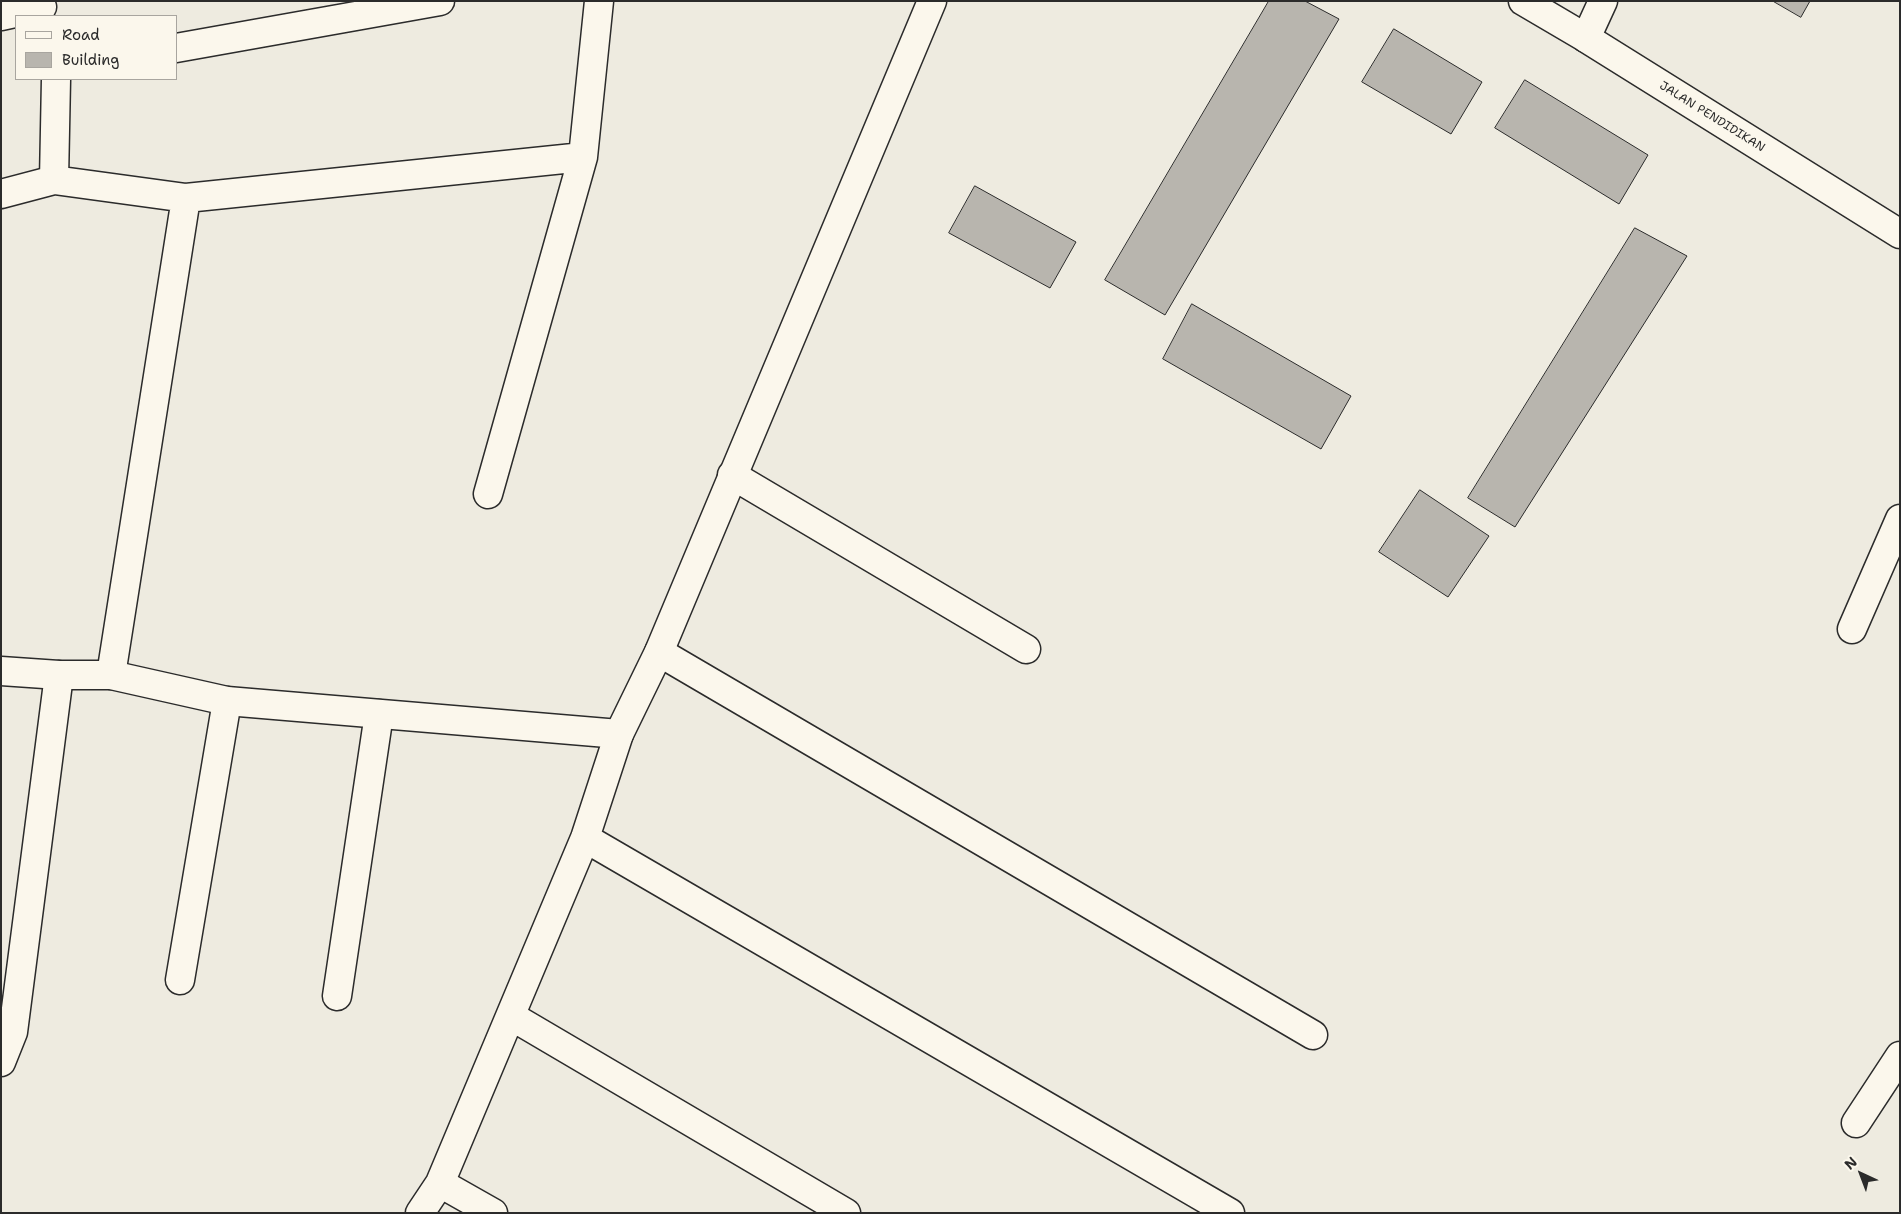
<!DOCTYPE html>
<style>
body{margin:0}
#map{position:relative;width:1901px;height:1214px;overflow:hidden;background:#eeebe0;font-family:"Shantell Sans",sans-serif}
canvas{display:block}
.frame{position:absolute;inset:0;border:2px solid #2b2b2b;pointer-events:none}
.legend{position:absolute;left:15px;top:15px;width:162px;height:65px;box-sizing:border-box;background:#fbf7ec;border:1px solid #a8a59f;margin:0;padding:6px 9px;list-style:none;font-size:15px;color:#2b2b2b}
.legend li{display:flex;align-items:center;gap:10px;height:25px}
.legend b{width:25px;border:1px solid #a8a59f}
.north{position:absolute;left:1836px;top:1149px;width:50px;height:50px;-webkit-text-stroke:4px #fbf7ec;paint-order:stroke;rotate:317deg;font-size:14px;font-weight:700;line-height:20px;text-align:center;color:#2b2b2b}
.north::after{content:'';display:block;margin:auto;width:18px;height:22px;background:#2b2b2b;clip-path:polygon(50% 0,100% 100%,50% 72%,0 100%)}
</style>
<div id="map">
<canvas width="1901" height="1214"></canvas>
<div class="frame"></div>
<ul class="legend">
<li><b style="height:6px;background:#fbf7ec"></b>Road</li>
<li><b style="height:14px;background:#b8b5ae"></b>Building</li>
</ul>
<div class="north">N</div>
</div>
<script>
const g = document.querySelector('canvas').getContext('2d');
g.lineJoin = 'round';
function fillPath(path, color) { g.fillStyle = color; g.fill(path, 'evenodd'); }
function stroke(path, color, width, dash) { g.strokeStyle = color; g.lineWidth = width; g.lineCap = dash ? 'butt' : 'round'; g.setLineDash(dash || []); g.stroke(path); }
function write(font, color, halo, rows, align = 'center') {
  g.font = font + ' "Shantell Sans",sans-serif'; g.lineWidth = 5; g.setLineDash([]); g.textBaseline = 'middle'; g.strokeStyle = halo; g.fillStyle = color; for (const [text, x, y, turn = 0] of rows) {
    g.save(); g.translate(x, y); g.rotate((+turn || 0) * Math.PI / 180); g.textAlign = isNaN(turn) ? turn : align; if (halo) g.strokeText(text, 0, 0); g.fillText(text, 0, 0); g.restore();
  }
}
const building = new Path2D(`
 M1269 1H1305L1339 19 1165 315 1105 280Z
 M1773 1H1810L1801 17Z
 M1394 29 1482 82 1451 134 1362 82Z
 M1525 80 1648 155 1619 204 1495 128Z
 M975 186 1076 242 1050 288 949 233Z
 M1635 228 1687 256 1515 527 1468 498Z
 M1192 304 1351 396 1321 449 1163 359Z
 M1420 490 1489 536 1448 597 1379 552Z`);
const street = new Path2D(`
 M1 16 42 7
 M1586 38 1603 1
 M176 48 440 1
 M54 180 56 79
 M1 194 54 180 186 198
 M732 475 1026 649
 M488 494 583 157 599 1
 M1852 629 1900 519
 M659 652 1313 1035
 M111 675 186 198 583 157
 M585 838 1230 1213
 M180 980 227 701
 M337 996 379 714
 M511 1016 846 1213
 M1 1062 13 1032 59 675
 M1856 1123 1900 1056
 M440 1183 493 1213
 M420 1213 440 1183 585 838 619 734`);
const secondary = new Path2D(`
 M1523 1 1586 38 1900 234
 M1 671 59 675H111L227 701 619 734 659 652 932 1`);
const streetNames = [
 ["JALAN PENDIDIKAN",1712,117,32]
];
fillPath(building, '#b8b5ae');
stroke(building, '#2b2b2b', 1);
stroke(street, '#2b2b2b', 31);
stroke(secondary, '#2b2b2b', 31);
stroke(street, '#fbf7ec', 28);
stroke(secondary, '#fbf7ec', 28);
write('12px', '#2b2b2b', '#fbf7ec', streetNames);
</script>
